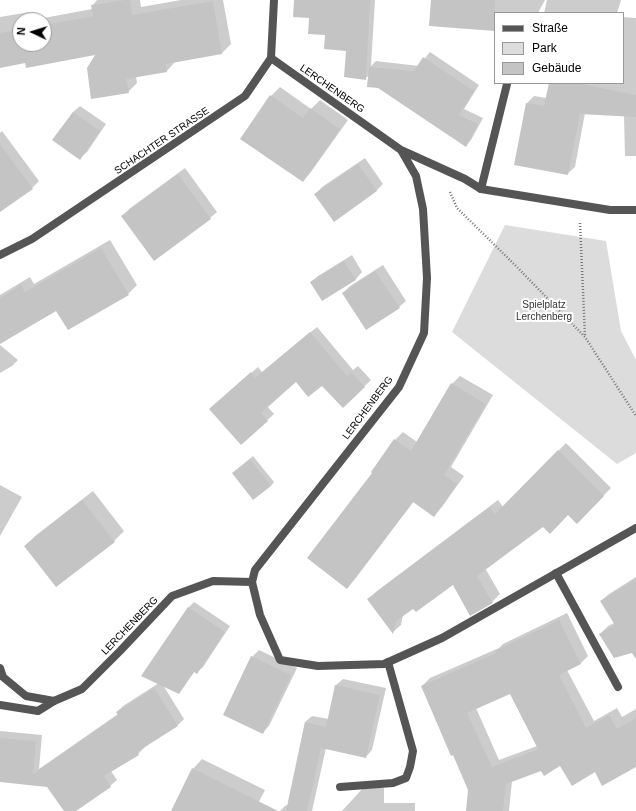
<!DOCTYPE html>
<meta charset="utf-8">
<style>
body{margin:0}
#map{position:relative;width:636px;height:811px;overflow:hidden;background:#fff;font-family:Helvetica,sans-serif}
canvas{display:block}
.legend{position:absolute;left:494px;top:12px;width:130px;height:72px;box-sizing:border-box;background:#fff;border:1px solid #999;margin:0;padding:5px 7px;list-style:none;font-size:12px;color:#000}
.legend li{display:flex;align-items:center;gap:8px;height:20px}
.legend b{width:20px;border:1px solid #999}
.north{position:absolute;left:12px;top:12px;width:40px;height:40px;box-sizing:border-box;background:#fff;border:1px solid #999;border-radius:50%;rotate:274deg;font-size:11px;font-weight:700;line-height:16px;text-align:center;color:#000}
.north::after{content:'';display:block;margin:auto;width:14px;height:18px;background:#000;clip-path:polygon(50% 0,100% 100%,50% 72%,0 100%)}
</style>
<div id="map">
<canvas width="636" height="811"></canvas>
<ul class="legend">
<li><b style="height:5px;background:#555"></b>Straße</li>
<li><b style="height:11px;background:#dcdcdc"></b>Park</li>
<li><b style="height:11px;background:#c4c4c4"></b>Gebäude</li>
</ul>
<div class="north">N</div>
</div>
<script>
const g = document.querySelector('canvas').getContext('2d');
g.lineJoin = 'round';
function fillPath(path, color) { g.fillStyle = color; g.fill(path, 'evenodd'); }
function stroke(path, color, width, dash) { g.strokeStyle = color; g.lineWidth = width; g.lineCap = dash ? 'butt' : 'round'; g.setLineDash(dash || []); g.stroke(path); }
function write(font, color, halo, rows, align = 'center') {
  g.font = font + ' Helvetica,sans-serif'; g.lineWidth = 4; g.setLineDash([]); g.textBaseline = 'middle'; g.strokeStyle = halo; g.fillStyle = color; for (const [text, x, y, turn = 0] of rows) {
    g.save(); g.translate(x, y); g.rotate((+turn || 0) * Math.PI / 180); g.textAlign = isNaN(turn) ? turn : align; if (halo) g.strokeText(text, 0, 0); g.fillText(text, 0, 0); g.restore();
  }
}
const green = new Path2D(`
 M505 225 606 241 621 331 636 360V453L617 464 452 332Z`);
const shadow = new Path2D(`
 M97 0H140L141 7 181 0H223L231 44 222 53 175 62 167 71 136 76 137 83 128 92 98 54 26 62 0 67V17L30 12 32 20H20V44H44V20H33L92 9V6Z
 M311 0H375L371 66 376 61 419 66 430 52 479 85 464 109 483 118 471 140 466 146 369 75 365 79 348 50 326 34Z
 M432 0H545L538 13H495V30Z
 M547 0H621L617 13H544Z
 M623 17 636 18V156H625L624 116 585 113 575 167 567 174 527 103 534 96 547 98 550 83H623Z
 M280 87 311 109 320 100 348 120 311 172 303 181 271 96Z
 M80 106 106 124 87 152 80 158 54 140 73 112Z
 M2 131 39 181 32 188 0 205V133Z
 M365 158 383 184 376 191 316 194 322 187Z
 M185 168 217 212 210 218 123 216 129 209Z
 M110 240 137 285 128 294 68 329 57 310 0 343V295L30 277 34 284Z
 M352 255 362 272 356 279 322 300 311 282 318 276Z
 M383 265 406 301 399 307 343 293 350 286Z
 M317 327 353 370 358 366 371 380 343 407 322 384 296 381 267 406 274 414 241 444 217 403 258 367 262 372Z
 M0 345 18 360 12 366 0 373Z
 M460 376 493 395 451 467 464 476 442 507 434 515 414 501 355 579 347 587 373 472 395 440 403 432 417 442 452 384Z
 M566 443 611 488 577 523 568 514 543 526 485 568 500 594 492 602 454 584 414 607 403 615 401 625 393 632 369 599 377 591 498 500 503 507Z
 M253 456 274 482 271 486 233 473Z
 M0 485 22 497 0 536Z
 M93 491 124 531 114 541 57 586 25 546 35 536Z
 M636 577V659L632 652 600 634 608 626 614 623 601 601 609 594Z
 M194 602 230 626 203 667 197 672 195 671 178 692 163 685 184 719 178 725 144 746 145 747 138 754 111 771 117 780 110 786 74 811H65L47 786 0 781V731L42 735 39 769 118 714 117 712 123 706 159 683 188 608Z
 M567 613 588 656 580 664 567 670 594 721 617 708 622 717 636 709V766L596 771 561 764 541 770 512 781 509 811H467L469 789 422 686 430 678 499 648 503 644ZM510 693 537 746 499 760 476 708Z
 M259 650 297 668 269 726 262 733 252 657Z
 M343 679 386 688 372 750 366 757 326 748 312 811H280L286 805 288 806 305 722 312 716 329 719 336 685Z
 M202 759 265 790 254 811H172L193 769Z
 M364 787 384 788V803H415V811H342Z`);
const building = new Path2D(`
 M125 0H130L132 15 213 1 222 54 166 64 167 72 126 79 129 93 91 99 87 68 95 55 26 68 25 63 0 68V33L20 29V44H44V25L93 16 91 5Z
 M294 0H370L366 80 344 77 346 51 324 49 325 35 308 34 309 18 293 17Z
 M431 0H495V31L429 26Z
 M423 57 474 91 459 115 478 124 466 147 378 88 367 87 369 67 414 71Z
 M549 83H577L636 95V117L580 114 568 175 514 165 526 103 544 106Z
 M270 95 303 118 310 108 340 129 303 182 240 139Z
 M73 112 100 131 80 160 52 140Z
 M0 144 33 189 0 212Z
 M358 164 377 191 334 222 314 194Z
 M178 174 211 219 154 261 121 216Z
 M101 248 129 295 68 330 56 311 0 344V298L21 285 25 292Z
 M344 261 356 280 322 301 310 282Z
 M375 271 400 308 366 330 342 293Z
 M310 332 347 376 351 372 365 387 343 408 322 386 308 397 296 382 261 413 268 421 241 445 209 409 251 372 255 378Z
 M451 383 486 404 444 475 457 484 434 517 413 502 347 589 307 558 372 473 371 472 394 439 411 451Z
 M558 450 604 496 577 524 568 515 550 534 543 527 477 576 493 603 470 616 453 585 416 612 413 609 396 621 393 634 367 599 490 507 495 514Z
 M250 459 271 486 253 500 232 473Z
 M82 500 115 542 56 587 24 546Z
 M636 579V659L632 653 614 658 599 634 615 625 600 601Z
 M188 607 225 632 197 674 194 672 179 694 141 676Z
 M559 620 581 664 559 675 586 728 609 715 617 729 636 718V767L602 786 595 772 572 786 560 766 544 776 541 771 506 784 503 811H466L468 790 453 755 451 756 421 686 496 653 495 651ZM510 694 538 749 492 767 467 713Z
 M251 656 291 675 263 734 223 715Z
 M335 685 380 695 366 758 321 748 307 811H286L305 722 326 727Z
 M154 688 178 726 137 752 139 755 104 776 111 787 76 811H64L47 787 0 782V738L36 741 33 774 118 715 116 712Z
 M192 768 278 811H171Z`);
const path = new Path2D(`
 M450 192 457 208 517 267 585 337 636 416
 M580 223 585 336`);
const service = new Path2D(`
 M481 189 507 84
 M556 573 618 687
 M340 787 393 783 406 778 410 767 413 751 388 662`);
const minor = new Path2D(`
 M271 58 401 150 465 179 481 189 610 210H636
 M401 150 416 176 423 209 427 278 424 333 399 387 255 570 252 582 260 615 280 660 318 666 384 664 442 638 636 528
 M0 255 32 239 245 96 271 58 274 0
 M0 668 3 677 26 696 54 701
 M0 705 38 711 54 701 82 689 120 651 172 596 213 581 252 582`);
const streetNames = [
 ["LERCHENBERG",332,89,35],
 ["SCHACHTER STRASSE",162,141,-34],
 ["LERCHENBERG",368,408,-53],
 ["LERCHENBERG",130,626,-46]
];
const parkNames = [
 ["Spielplatz",544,305],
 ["Lerchenberg",544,317]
];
fillPath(green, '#dcdcdc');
fillPath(shadow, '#0003');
fillPath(building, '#c4c4c4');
stroke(path, '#777', 2.5, [1, 2]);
stroke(service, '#555', 8);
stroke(minor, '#555', 8);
write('10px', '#000', '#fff', streetNames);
write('10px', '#333', '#fff', parkNames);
</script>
